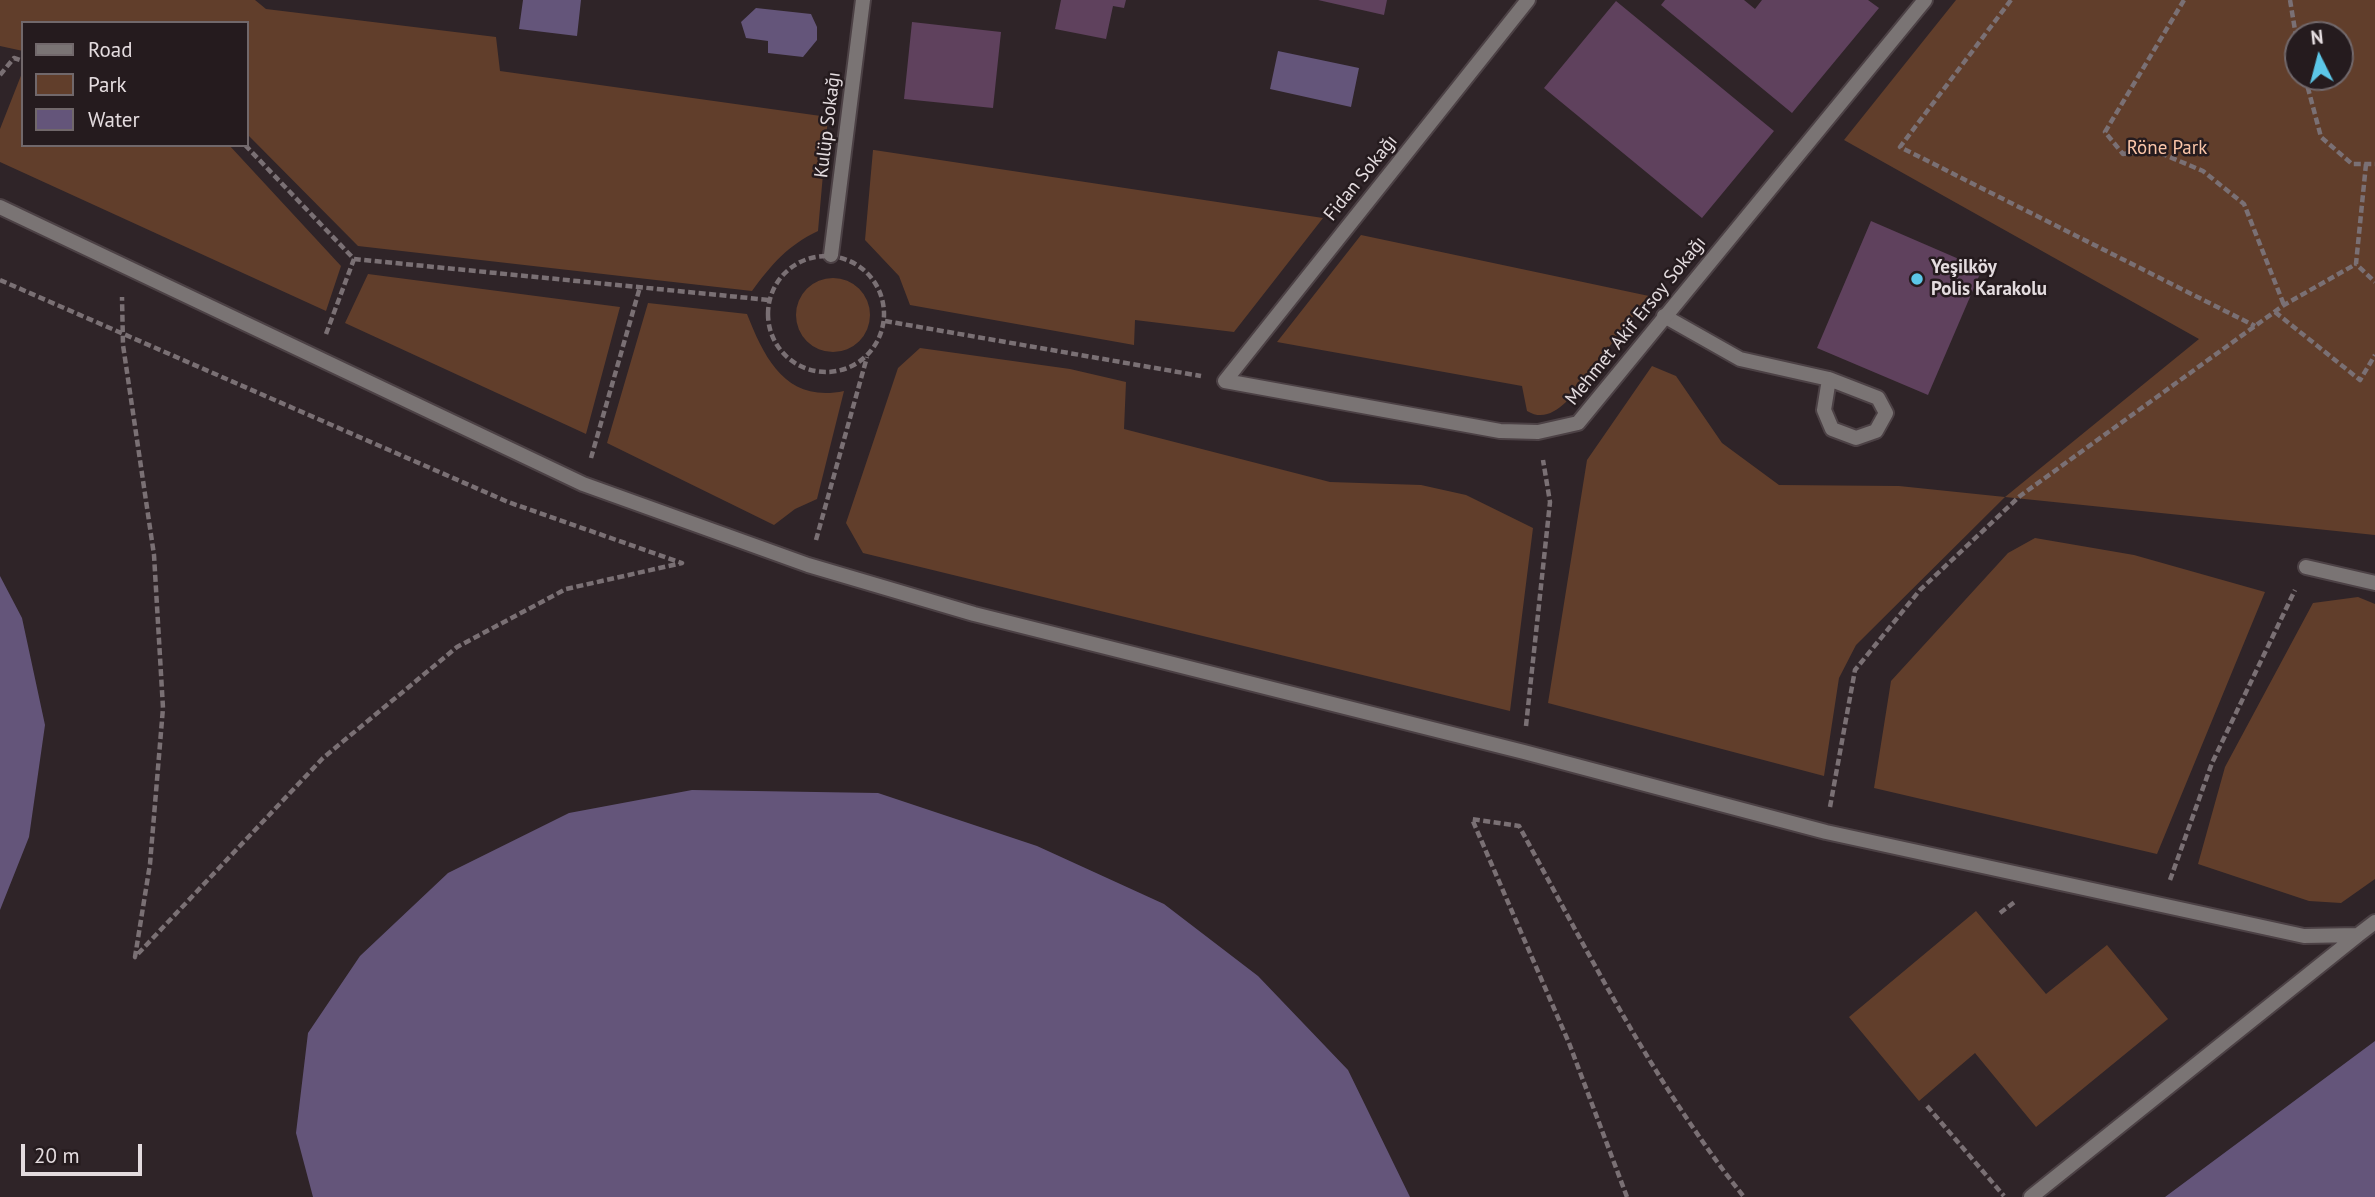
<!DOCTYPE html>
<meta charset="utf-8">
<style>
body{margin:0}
#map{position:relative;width:2375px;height:1197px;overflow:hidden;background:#2f2428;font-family:"PT Sans",sans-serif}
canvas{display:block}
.legend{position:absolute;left:21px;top:21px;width:228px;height:126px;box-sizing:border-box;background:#251b1e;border:2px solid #71686b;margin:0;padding:9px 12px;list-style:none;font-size:21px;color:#e4dcdf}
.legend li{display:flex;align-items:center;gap:14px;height:35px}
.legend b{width:35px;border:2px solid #71686b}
.north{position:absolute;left:2284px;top:21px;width:70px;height:70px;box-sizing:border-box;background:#251b1e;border:2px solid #71686b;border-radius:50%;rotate:354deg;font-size:19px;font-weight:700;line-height:28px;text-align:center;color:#e4dcdf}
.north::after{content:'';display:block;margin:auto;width:24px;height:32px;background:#5cc7e8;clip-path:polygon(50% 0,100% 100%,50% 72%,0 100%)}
.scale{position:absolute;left:21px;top:1144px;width:121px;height:32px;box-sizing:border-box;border:4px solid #e4dcdf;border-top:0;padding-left:9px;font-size:21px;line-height:24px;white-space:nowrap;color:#e4dcdf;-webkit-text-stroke:5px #251b1e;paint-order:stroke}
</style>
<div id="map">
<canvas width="2375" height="1197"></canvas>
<ul class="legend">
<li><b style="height:9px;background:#7a7474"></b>Road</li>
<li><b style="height:19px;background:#613e2b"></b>Park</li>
<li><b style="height:19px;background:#64557a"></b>Water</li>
</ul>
<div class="north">N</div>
<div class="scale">20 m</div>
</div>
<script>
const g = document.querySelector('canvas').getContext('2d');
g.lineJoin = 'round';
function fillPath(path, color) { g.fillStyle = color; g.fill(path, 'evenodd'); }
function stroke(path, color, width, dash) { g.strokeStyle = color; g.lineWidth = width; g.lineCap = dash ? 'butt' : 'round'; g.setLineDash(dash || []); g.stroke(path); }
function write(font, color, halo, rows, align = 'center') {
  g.font = font + ' "PT Sans",sans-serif'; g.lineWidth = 5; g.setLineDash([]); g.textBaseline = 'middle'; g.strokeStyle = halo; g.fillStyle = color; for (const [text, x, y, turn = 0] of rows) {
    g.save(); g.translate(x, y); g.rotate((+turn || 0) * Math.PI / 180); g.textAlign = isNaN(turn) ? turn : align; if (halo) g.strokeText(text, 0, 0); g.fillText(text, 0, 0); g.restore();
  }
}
const green = new Path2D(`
 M0 0H255L266 9 496 37 500 71 828 117 818 231C788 245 771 265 752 291L358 246 247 134V23H23V51L0 46Z
 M1956 0H2375V535L2005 497 1856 645 1839 678 1824 776 1548 703 1587 460 1652 366 1676 376 1722 443 1779 485 1899 486 2005 497 2199 339 1844 140ZM2298 35H2340V77H2298Z
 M22 73 23 145H229L341 266 326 311 0 162V129Z
 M873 150H874L1323 218 1234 332 1135 320 1134 345 910 305 899 276 865 240Z
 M1361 235 1649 296 1566 402C1554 413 1542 420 1527 411L1522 386 1277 342Z
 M368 274 620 307 586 434 345 323Z
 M796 315a37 37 0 1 1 74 0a37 37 0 1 1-74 0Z
 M648 303 747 314C765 360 787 403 844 391L817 499 795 509 774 525 607 443Z
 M920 348 1070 369 1126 382 1124 429 1330 482 1421 485 1466 495 1533 528 1510 711 863 553 846 523 898 368Z
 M2035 538 2134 555 2265 592 2157 854 1874 788 1891 681 2008 553Z
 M2358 597 2375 604V879L2341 903 2309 901 2198 864 2225 767 2313 603Z
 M1976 911 2046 994 2107 945 2168 1019 2036 1127 1975 1053 1919 1101 1849 1017Z`);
const water = new Path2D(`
 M523 0H581L577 36 519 29Z
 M756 8 811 14 817 27V40L803 57 768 53V41L746 38 741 22Z
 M1278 51 1359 68 1351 107 1270 89Z
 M0 576 22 618 45 725 29 837 0 910Z
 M692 790 878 793 1037 846 1164 904 1258 976 1348 1070 1410 1197H313L296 1133 308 1033 360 956 448 873 569 813Z
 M2375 1041V1197H2165Z`);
const building = new Path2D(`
 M1061 0H1126L1124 8 1113 6 1106 39 1055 29Z
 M1318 0H1387L1384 15Z
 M1665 0H1744L1755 9 1762 0H1868L1879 8 1792 113 1661 5Z
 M1616 1 1774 131 1702 218 1544 88Z
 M912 22 1001 32 993 108 904 99Z
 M1871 221 1982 269 1928 395 1817 348Z`);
const path = new Path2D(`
 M2011 0 1900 147 2255 326
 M2184 0 2105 132 2123 154 2153 150 2203 171 2244 204 2284 305
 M2290 0 2298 48
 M0 75 14 58 23 61
 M2305 77 2321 137 2352 164H2375
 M245 145 354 259 769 300
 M2366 164 2356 264 2375 282
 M768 314a58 58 0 1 1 116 0a58 58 0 1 1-116 0Z
 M0 280 508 502 682 563 566 589 457 647 323 758 135 957 150 864 163 708 154 555 123 345 122 297
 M2275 312 2360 380 2375 355
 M885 321 1201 376
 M326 334 354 259
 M591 458 640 287
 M816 540 867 357
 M1526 726 1550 502 1543 460
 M1830 807 1855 670 1920 590 2020 496 2284 305 2356 264
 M2170 880 2212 763 2295 590
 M2000 913 2016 901
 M1927 1106 2004 1196
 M1627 1197 1569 1043 1472 819 1519 826C1588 952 1654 1084 1744 1197`);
const lane = new Path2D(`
 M1664 316 1740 359 1829 379 1878 398 1886 413 1876 431 1856 438 1832 429 1824 410 1829 379
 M2306 567 2375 583`);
const street = new Path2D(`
 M1528 0 1225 381 1500 431 1538 432 1578 423 1925 0
 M0 207 583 484 808 565 974 614 1524 752 1826 832 2304 936 2358 935 2375 922
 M831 255 863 0
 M2031 1197 2358 935`);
const markers = [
 [1917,279,7,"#5cc7e8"]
];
const streetNames = [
 ["Kulüp Sokağı",828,125,-83],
 ["Fidan Sokağı",1361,178,-51],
 ["Mehmet Akif Ersoy Sokağı",1636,321,-51]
];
const parkNames = [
 ["Röne Park",2167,149]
];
const poiNames = [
 ["Yeşilköy",1931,268],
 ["Polis Karakolu",1931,290]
];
fillPath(green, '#613e2b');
fillPath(water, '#64557a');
fillPath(building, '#5f415d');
stroke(lane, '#4c4145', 18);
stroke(street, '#4c4145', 18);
stroke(path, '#7a7074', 4.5, [7, 3.5]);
stroke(lane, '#7a7474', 14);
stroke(street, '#7a7474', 14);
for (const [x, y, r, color] of markers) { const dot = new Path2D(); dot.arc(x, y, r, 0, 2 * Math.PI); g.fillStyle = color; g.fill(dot); stroke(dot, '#251b1e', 2.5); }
write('19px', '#e4dcdf', '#251b1e', streetNames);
write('19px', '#fbc6a9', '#251b1e', parkNames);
write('bold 19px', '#e4dcdf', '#251b1e', poiNames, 'left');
</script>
